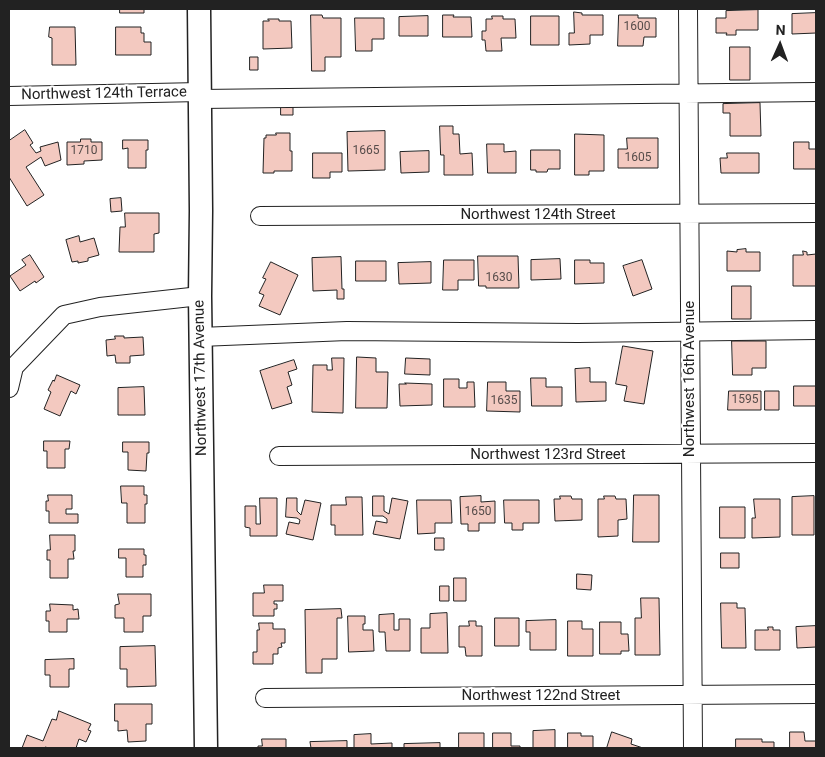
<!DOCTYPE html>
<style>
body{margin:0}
#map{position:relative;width:825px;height:757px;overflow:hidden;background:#fff;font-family:Roboto,sans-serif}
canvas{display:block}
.frame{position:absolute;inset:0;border:10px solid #222;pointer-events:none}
.north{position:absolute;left:755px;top:20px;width:50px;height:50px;-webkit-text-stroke:4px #fff;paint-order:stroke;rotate:2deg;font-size:14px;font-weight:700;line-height:20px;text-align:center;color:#222}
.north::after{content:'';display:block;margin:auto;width:18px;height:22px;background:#222;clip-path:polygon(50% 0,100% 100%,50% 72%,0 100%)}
</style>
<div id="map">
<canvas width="825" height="757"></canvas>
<div class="frame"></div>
<div class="north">N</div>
</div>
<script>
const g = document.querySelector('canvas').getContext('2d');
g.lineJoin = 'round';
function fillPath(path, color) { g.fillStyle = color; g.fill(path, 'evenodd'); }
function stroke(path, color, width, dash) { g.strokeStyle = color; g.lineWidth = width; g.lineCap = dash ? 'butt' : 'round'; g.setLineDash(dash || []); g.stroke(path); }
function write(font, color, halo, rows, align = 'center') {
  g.font = font + ' Roboto,sans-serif'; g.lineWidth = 4; g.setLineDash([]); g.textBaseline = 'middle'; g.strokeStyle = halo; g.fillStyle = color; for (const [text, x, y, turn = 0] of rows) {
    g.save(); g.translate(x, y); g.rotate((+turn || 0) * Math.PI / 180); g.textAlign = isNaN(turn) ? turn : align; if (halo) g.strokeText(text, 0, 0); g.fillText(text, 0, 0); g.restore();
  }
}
const building = new Path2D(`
 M120 9H144V13H120Z
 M758 10V30H736V35H726L727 33H716V18H726V11Z
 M574 12 582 13V15H603V35H590V44L569 45V33H574Z
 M816 13V33L792 34V14Z
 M311 15H322L323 18H341V57H325V71H312Z
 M443 15H454L453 17H471L472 37H443Z
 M619 15H638V18H656V37H644L643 46H618Z
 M428 16V36H399V17Z
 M492 16H503V19H515L516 38H501L502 51H486L485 40H482V31H486V19H492Z
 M531 16H559V45H531Z
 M355 18H384V39H372V51H356Z
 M268 19H279V21H291L292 48 263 49V21H269Z
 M50 27H75L76 65H52V38L49 37Z
 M116 27H141V33H144V42H151V55H116Z
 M730 47H750V80H730Z
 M250 57H258V70H250Z
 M760 103 761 136H730V113H723V104Z
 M281 107H293V115H281Z
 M440 126H453V134H459L460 154 472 153 473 175H444V155H441Z
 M25 130 33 143 30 145 36 153 41 151 40 147 58 142 61 160 45 166 41 157 26 167 44 195 27 206 9 177V141Z
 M385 131V170L348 171 347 132Z
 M276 133H290V151H292V171H274V173H263L264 138H266V135H276Z
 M575 134 604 135V171H589V175H575Z
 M627 138H658V168H618V149H627Z
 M81 139H91V142H102V160L84 161V164L67 165V142H80Z
 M123 140H148V150H146V168H128V148L123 149Z
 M794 142H809V149H816V169H794Z
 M487 144H504V152L516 151V173H488Z
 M531 150H560V169H548L547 172H536V170H531Z
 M429 151V172L401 173 400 152Z
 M313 153H342V172H330V178H313Z
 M727 153H759V173H721L720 158H727Z
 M121 198 122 211 111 212 110 199Z
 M125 213H159V233L154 234V252H119L120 227H125Z
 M79 236 80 242 94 238 99 255 88 258V261L78 263V261L72 262 66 240Z
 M746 249V252H760V271H727V251L737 252V250Z
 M803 251 807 252V255L816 254V286H793V255H803Z
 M30 255 44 277 36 283 35 281 20 291 10 276 26 265 22 260Z
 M478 256H518L519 288H486V286H479Z
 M341 257 342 289H344V299H337V290L313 291 312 258Z
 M560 259 561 279 531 280V260Z
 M444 260H474V280H458V290H443Z
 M575 260H590V263H604V283L575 284Z
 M642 260 652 289 633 296 623 266Z
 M356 261H386V281H356Z
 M271 262 298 275 280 315 259 306 264 295 259 293 266 279 263 278Z
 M431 262V283L399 284 398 263Z
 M732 286H751V319H732Z
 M115 336H124V338L143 337 144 355 130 356V363H116L115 355 107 356 106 340 115 339Z
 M732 341H766V368H752V375H733Z
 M623 346 653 351 644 404 624 401 627 386 616 384Z
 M357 357 376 358V372H388L387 408H356Z
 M332 358H344L343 413 312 412 313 365H327V370H332Z
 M406 358 430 359V375L405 374Z
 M294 360 297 369 288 372 292 385 287 387 292 403 272 409 260 371Z
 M590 368V382H606V401L576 402 575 369Z
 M57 375 80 385 76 394 71 391 60 416 44 409 51 392 48 390 53 380 54 381Z
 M531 378H546V387H562V406H532Z
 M444 379H459V388H467V382H474L475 407H444Z
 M488 382H506V391H520V412L487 411Z
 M405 383 432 384V405L400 406 399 384H406Z
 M794 386H816V406H794Z
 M144 387 145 415H118V388Z
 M729 391H761V410H728Z
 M765 391H779V410H765Z
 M44 441H70L69 449H65V468H47V451H44Z
 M123 442H149V453H147L146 471 128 470V452H123Z
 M121 486H144V495H147V504H145V523H127V503H122Z
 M48 495H72V509H66V514H78V523H49V511H46V501H48Z
 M634 495H659V542H633Z
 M373 496H384V511L389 514 392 498 408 501 400 539 373 534 376 521 387 523V519L383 516H373Z
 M481 496V502L495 501V523H479V531H468V524H461L460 497Z
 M560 496H571L572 499H582V520L555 521 554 499H560Z
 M604 496H615L616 499H626L627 519 618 520V536L598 537V499H604Z
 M814 496V535H792V497Z
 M346 497H362L363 535H335V525H331V505H346Z
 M260 498H277V536H250V528L245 527V506H256V524H260Z
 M287 498H297V511L301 515 305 500 321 503 313 540 286 534 289 522 299 524 300 520 297 518 286 517Z
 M754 499H780V537L752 538V518H755Z
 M417 500H451L452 523H435V533L418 534Z
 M504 500H539V523H523V530H512V523H505Z
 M720 507H745V538H720Z
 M50 535H75V551H73L74 559H68V578H50V560H47V550H50Z
 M435 538H444V550H435Z
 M119 549H144V555H146V565H143V577H126V558H119Z
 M721 553H739V568H721Z
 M577 574 592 575 591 590 577 589Z
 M454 578H466V601H454Z
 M264 585H283V601H274V604H277V609H274V616H253V593H264Z
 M440 586H449V601H440Z
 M118 594H151V616H143V632H124V618H115V605L119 604Z
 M641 598H659L660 655H635V618H641Z
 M721 603H737V608H745L746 648H722Z
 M50 604 73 605V610L78 609 79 619H67V632H49V621H46V611H50Z
 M341 609 342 618H337V659H322V673H306L305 610Z
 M447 613 448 653H421V628H430V614Z
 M394 614V630H399V619H410V651H386L385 632H379V615Z
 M348 616H365V624H363V630H373L374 651 349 652Z
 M495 618H519V646H495Z
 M556 620V650H530V632H526V621Z
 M469 621H476V626H482V656H466L465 647H459V626H469Z
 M568 621H582V629H593V656H568Z
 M600 622H621V634H628L629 651H621V654H600Z
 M259 623H273V629H285V643H281L282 647 278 648V654H273V664H253V652H257V630H259Z
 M816 626V647L797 648 796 627Z
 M768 627H773V630H780V650H755V630H768Z
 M155 646 156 686 127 687V669H120V647Z
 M74 659V669H69V687H50V675H45V660Z
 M115 704H152V724H146V741L128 742 127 730 118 731V721H115Z
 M59 711 91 724 88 730 91 731 86 742 79 739 76 748H49L45 747V748H22L27 735 43 741 52 719 56 720Z
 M555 730V748H533V731Z
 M612 732 632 739 631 744 643 748H607Z
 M790 732H804L805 741H816V748H790Z
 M459 733H484V748H459Z
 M493 733H511V746H520V748H493Z
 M568 733H581V736H593V748H568Z
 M371 734V744L392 743V748H354V735Z
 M262 739H286V748H258V746H262Z
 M736 739H762V742H774V748H736Z
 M347 741V748H311L310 742Z
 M440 743V748H404V744Z`);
const minor = new Path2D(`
 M688 9 693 748
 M9 96 200 92
 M200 99 816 92
 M260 216 816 213
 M200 337 347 331 578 333 816 330
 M9 388 14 367 64 315 100 307 200 296
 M279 456 816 453
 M265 698 816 694`);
const major = new Path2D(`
 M199 9 201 211 200 296 206 748`);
const numberNames = [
 ["1600",637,27],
 ["1710",84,151],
 ["1665",366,151],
 ["1605",638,158],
 ["1630",499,278],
 ["1595",745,400],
 ["1635",504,401],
 ["1650",478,512]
];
const streetNames = [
 ["Northwest 124th Terrace",104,94,-1],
 ["Northwest 124th Street",538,215],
 ["Northwest 17th Avenue",201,378,-91],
 ["Northwest 16th Avenue",690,379,-90],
 ["Northwest 123rd Street",548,455],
 ["Northwest 122nd Street",541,696]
];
fillPath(building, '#f3c9c0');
stroke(building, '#222', 1);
stroke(minor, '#222', 20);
stroke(major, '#222', 25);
stroke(minor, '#fff', 18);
stroke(major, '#fff', 22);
write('12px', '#564c4a', null, numberNames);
write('15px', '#222', '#fff', streetNames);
</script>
